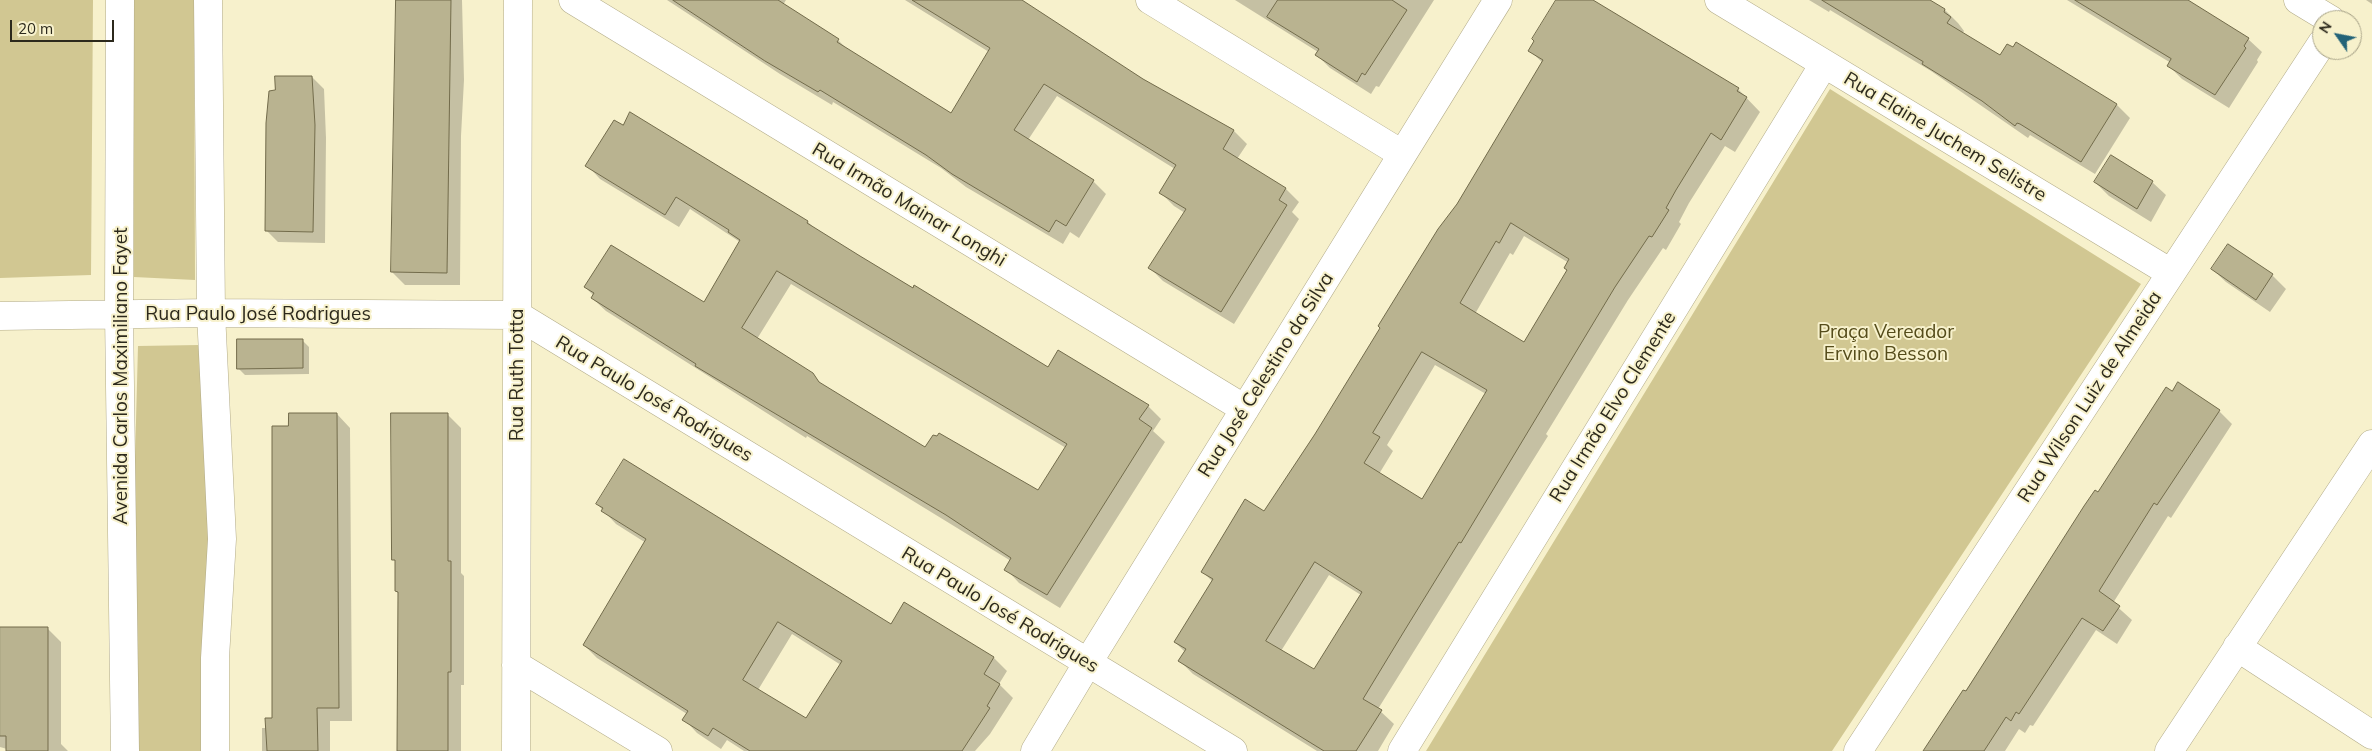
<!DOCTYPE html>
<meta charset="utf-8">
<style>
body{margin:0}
#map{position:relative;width:2372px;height:751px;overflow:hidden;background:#f7f1cc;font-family:Mulish,sans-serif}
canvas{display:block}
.north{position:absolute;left:2312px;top:10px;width:50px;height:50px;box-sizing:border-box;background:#f7f1cc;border:1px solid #a6a186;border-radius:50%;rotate:303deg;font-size:14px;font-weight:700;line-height:20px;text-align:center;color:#2c291c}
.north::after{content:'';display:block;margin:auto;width:18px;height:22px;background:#236378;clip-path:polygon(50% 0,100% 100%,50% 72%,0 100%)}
.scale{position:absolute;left:10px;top:20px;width:104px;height:22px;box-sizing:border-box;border:2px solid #2c291c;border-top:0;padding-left:6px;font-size:15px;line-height:18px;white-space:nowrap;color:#2c291c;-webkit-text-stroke:4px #f7f1cc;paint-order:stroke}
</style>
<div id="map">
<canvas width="2372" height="751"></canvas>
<div class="north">N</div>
<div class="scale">20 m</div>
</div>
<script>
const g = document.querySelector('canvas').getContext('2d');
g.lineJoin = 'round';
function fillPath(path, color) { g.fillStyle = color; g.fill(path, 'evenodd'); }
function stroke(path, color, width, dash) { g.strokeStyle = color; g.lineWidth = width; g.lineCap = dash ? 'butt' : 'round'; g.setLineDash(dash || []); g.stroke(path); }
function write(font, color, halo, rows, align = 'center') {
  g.font = font + ' Mulish,sans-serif'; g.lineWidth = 4; g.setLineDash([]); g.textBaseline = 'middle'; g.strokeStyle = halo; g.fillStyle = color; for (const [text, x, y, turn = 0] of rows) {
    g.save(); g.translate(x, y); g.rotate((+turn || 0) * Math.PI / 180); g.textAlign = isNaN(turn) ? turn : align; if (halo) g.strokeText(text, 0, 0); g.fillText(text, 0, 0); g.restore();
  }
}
const green = new Path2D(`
 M0 0H93L91 275 0 278Z
 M133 0H194L195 280 134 277Z
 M1830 89 2141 284 1832 751H1426Z
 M199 345 209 535 202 751H136L132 571 138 346Z`);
const shadow = new Path2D(`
 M396 0H462L464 80 461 136 460 285H405L392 272Z
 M667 0H786L783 5 838 40 849 51 952 115 989 52 905 0H1016L1143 80 1234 131 1247 144 1237 159 1286 189 1299 202 1292 212 1299 219 1234 324 1163 281 1150 268 1185 213 1174 206 1161 193 1175 169 1057 96 1028 140 1093 181 1106 194 1079 238 1070 232 1063 244 966 187 941 168 833 102 832 105 780 74Z
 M1235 0H1434L1379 87 1376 86 1371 94 1330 68 1317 55 1318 52Z
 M1558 0H1590L1738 89 1760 112 1735 152 1725 146 1689 203 1679 222 1681 224 1666 250 1663 248 1628 300 1546 434 1548 436 1378 709 1394 724 1378 751H1317L1193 674 1180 661 1185 652 1175 642 1212 581 1202 571 1265 513 1316 435 1543 63 1530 51ZM1524 236 1569 263 1568 270 1524 343 1475 314 1510 253 1513 255ZM1435 365 1486 394 1422 500 1379 474 1393 451 1387 445ZM1329 575 1361 595 1315 671 1281 651Z
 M1809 0H1928L1945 10 1958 23 1964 31 1962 34 2000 57 2014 49 2017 43 2117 105 2130 118 2095 174 2030 135 2028 138 1931 71 1830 10 1829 12Z
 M2067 0H2172L2248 39 2262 52 2257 60 2258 62 2229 108 2182 79 2169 66 2171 63Z
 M2366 0H2372V4Z
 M312 77 324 89 326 138 325 243 278 242 266 230 276 92Z
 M631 114 808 222 816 230 1048 369 1148 406 1161 419 1153 431 1165 442 1060 608 1019 583 1006 569 1011 561 807 436 806 438 606 311 592 298 594 296 585 287 704 304 740 242 690 209 679 227 600 179 587 165 623 126ZM791 284 1066 448 1038 492 926 449 824 387 812 374 757 339Z
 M2111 157 2152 182 2166 195 2151 222 2109 196 2095 182Z
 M2228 245 2272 275 2286 289 2270 312 2226 282 2212 269Z
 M302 340 309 347V374L245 375 238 368Z
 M2172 392 2219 411 2232 424 2171 518 2168 516 2113 603 2132 620 2117 644 2096 630 2033 726 2030 725 2025 733 2019 729 2005 751H1925L2098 493Z
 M337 414 350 428 352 721H330V751H262V728H266L273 719 289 428Z
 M447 414 461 428V573L464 576V685H461V751H398L400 595 396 591V562L393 559Z
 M597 504 891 626 905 604 994 658 1007 671 999 684 1013 698 990 734 975 751H744L727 740 721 749 697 733 684 719 687 714 597 658 584 645 646 543 616 524ZM792 634 841 665 806 720 758 690Z
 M0 628H47L61 642V744L68 751H7V749L0 747Z`);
const building = new Path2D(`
 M396 0H451L447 273 391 272Z
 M673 0H778L839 39 837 42 951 113 990 48 912 0H1022L1143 79 1234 130 1223 149 1286 188 1279 200 1287 205 1221 312 1148 268 1186 209 1159 193 1176 165 1044 84 1014 130 1094 180 1066 226 1056 220 1049 232 952 174 926 155 820 90 818 92 765 61Z
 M1278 0H1392L1407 10 1365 75 1362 73 1357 82 1315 55 1319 49 1267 17Z
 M1556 0H1593L1739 88 1737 91 1747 97 1721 140 1711 133 1676 190 1666 208 1669 210 1652 237 1649 236 1615 287 1461 543 1459 542 1403 633 1363 699 1382 710 1356 751H1324L1178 661 1186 649 1174 642 1213 579 1201 572 1245 499 1264 511 1315 434 1380 328 1378 326 1438 229 1457 204 1543 60 1528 51 1534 41 1532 39ZM1511 223 1569 259 1564 268 1567 270 1524 342 1460 303 1496 241 1499 243ZM1422 352 1487 390 1422 499 1364 463 1380 437 1373 433ZM1315 562 1362 592 1314 669 1266 641Z
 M1822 0H1930L1945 9 1944 12 1951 17 1947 23 2000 55 2007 44 2013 47 2016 42 2117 104 2081 162 2020 124 2017 123 2015 126 1982 101 1922 64 1923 62Z
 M2075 0H2188L2249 38 2244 46 2246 48 2215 95 2167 66 2171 59Z
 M275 76H312L315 125 313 232 265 231 266 123 269 91 275 90Z
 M630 112 808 221 807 223 860 256 913 288 914 285 1048 367 1058 350 1149 405 1139 419 1152 428 1047 595 1004 570 1011 558 946 515 695 366 696 364 591 298 594 293 584 287 611 245 704 302 740 240 728 232 729 230 676 197 665 215 585 166 614 120 623 125ZM777 271 1067 444 1038 490 939 433 937 436 933 435 925 447 819 382 813 373 742 328Z
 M2111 155 2153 181 2137 209 2094 182Z
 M2228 244 2273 274 2256 300 2211 269Z
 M237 339H303V368L237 369Z
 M2178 382 2220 410 2157 505 2154 503 2099 591 2120 606 2103 631 2082 618 2019 714 2016 712 2011 721 2006 717 1984 751H1923L1963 690 1966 691 2084 506 2095 490 2098 492 2166 387 2172 391Z
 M289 413H337L339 708H317L318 751H267L265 718H272V426H288Z
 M391 413H448V561H451V672H448V751H397L398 592 395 591V560H392Z
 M624 459 891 624 904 602 994 657 984 674 1000 684 987 706 990 708 962 751H750L713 728 708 736 682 720 688 711 583 645 646 539 601 511 603 508 596 504ZM778 622 842 661 806 718 743 680Z
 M0 627H48V751H6V736H0Z`);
const minor = new Path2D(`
 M120 0 119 313 125 751
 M208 0 211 313 222 539 215 658V751
 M573 0 1245 409
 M1150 0 1402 154
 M1719 0 2171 273
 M2298 0 2331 20
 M0 316 211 313 517 315 1233 751
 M2237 647 2372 735
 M516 665 658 751
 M516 751 518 0
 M1035 751 1087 664 1498 0
 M1402 751 1824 64
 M1858 751 2322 43
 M2169 751 2372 444`);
const streetNames = [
 ["Rua Elaine Juchem Selistre",1945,137,31],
 ["Rua Irmão Mainar Longhi",909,205,31],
 ["Rua Paulo José Rodrigues",258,314],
 ["Rua Ruth Totta",517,375,-90],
 ["Rua José Celestino da Silva",1266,375,-58],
 ["Avenida Carlos Maximiliano Fayet",121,376,-90],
 ["Rua Wilson Luiz de Almeida",2090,397,-57],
 ["Rua Paulo José Rodrigues",654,399,31],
 ["Rua Irmão Elvo Clemente",1613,407,-58],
 ["Rua Paulo José Rodrigues",1000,610,31]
];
const parkNames = [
 ["Praça Vereador",1886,332],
 ["Ervino Besson",1886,354]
];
fillPath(green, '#d1c792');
fillPath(shadow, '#0003');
fillPath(building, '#b9b390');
stroke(building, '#726b4b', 1);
stroke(minor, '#b2ab89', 29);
stroke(minor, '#fff', 28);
write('19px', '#2c291c', '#f7f1cc', streetNames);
write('19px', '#554c1b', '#f7f1cc', parkNames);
</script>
